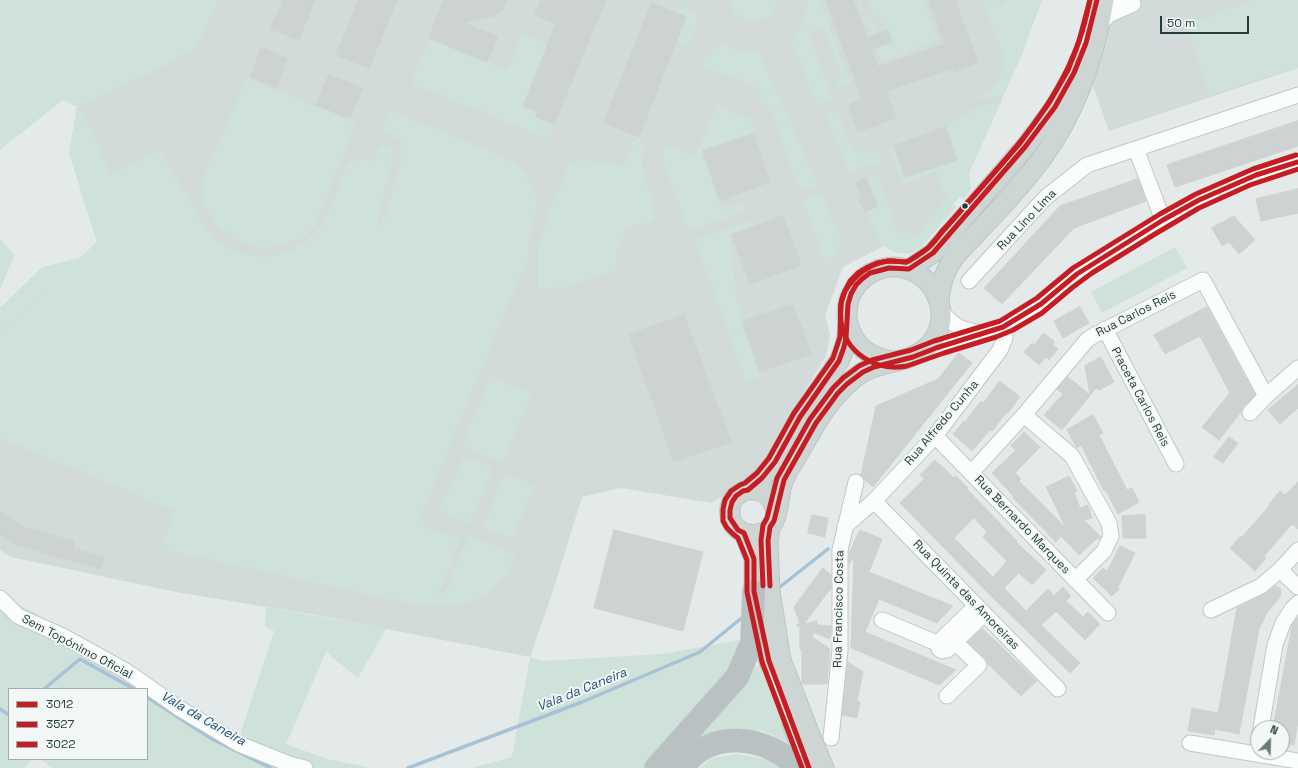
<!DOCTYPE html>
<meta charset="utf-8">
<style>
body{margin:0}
#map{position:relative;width:1298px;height:768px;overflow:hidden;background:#e4eae9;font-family:"Space Grotesk",sans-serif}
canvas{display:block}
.legend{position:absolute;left:8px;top:688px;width:140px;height:72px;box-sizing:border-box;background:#f3f8f7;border:1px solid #a0adac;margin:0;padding:5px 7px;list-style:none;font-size:12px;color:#233c3c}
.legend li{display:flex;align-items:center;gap:8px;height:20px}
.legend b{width:20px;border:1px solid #a0adac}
.north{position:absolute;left:1250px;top:720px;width:40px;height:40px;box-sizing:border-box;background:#f3f8f7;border:1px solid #a0adac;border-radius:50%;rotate:23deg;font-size:11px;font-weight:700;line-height:16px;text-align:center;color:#233c3c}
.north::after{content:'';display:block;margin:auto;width:14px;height:18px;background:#677979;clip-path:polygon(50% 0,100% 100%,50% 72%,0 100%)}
.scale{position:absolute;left:1160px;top:16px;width:89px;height:18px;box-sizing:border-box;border:2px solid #233c3c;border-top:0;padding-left:5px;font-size:12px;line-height:14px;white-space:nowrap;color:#233c3c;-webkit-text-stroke:3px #f3f8f7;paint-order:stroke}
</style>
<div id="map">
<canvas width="1298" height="768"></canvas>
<ul class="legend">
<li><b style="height:5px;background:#c61d23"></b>3012</li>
<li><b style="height:5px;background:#c61d23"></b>3527</li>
<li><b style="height:5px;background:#c61d23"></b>3022</li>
</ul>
<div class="north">N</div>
<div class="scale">50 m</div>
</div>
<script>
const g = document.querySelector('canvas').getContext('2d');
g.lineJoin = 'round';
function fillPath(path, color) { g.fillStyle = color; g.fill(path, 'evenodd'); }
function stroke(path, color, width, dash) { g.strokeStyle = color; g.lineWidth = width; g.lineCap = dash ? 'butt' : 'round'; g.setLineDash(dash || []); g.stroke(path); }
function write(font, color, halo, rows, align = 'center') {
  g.font = font + ' "Space Grotesk",sans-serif'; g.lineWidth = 4; g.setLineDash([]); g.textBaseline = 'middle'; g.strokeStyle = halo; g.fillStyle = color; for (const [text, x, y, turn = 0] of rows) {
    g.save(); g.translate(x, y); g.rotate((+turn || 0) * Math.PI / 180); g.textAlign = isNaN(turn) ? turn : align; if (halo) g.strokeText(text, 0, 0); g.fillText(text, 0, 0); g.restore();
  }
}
const built = new Path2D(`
 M218 0H1042L1022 54 969 173 971 189 964 199 961 196 953 204 956 207 922 246 911 253H902L894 252 884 246 843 267 825 315 830 335 826 356 778 434 762 471 712 503 621 488 582 497 552 594 530 657 309 614 176 592 11 557 0 550V332L97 242 69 153 77 107 156 69 195 48Z
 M1111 0H1298V68L1109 131 1092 83 1099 60Z`);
const green = new Path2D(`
 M0 0H218L195 48 156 69 77 108 87 122 110 173 161 151 203 224 217 241 241 253 265 257 288 252 301 245 315 233 326 217 347 165C355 157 363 159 372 161L381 145 390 149 392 159 379 213 377 226 385 220C388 199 398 178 401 156 402 151 400 146 400 141L383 128 390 110 513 161 527 176 535 190 538 209 531 230 527 263 508 304 421 515 425 527 460 540 438 596 444 595 468 536 516 555 506 575 487 595 458 605 431 606 389 599 172 551 164 547 163 544 174 510 0 438V334L48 288 0 332V308L42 267 80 258 97 242 69 153 77 107 63 100 2 148 0 151Z
 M729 0H778C771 28 735 29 729 0Z
 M808 0H820L850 83 838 89 837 84 841 74 824 29 808 34 833 100 818 105 792 44C792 33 797 33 802 24 806 17 808 8 808 0Z
 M858 0H860L867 18 879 33 883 45 892 42 888 30 873 12 868 0H923L938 40 882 62Z
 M983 0H997L1000 6 1006 3 1005 0H1041L1022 54 1003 96H996L976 100C991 88 1004 82 1005 61Z
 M1254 0H1298V67L1210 95 1187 24Z
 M681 5C684 7 689 8 693 11 700 16 694 32 693 39L688 43 676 42 686 17 677 13Z
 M522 34 548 45 538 112 535 116 554 124 548 139 411 83 429 38 507 70Z
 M723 43 741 51 756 52 759 53 818 185 800 191 772 111 758 98 761 90 708 67 703 64V62L718 46Z
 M247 78 356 123 317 222 306 237 282 245 263 248 247 244 231 236 215 223 203 201V178Z
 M1001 102 969 173 971 189 964 199 961 196 953 204 956 207C946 218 923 249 911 253 902 255 889 251 883 244 876 236 871 221 867 211L878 206 866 178 877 173 900 236 907 229 916 236 948 196 942 191 940 180 937 171 903 184 890 148 894 146 905 177 957 160 946 127 977 107Z
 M717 106 750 119 755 132 701 151 722 209 742 202 746 211 688 231 665 164C663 157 663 152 666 145L695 157Z
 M836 109 851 145C859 156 866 152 877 150L882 161 850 172 835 139 825 112Z
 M639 137 643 146 642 165 655 211 653 220 627 228 617 248 616 268 613 271 569 286 538 290V252L549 210 570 164 581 159 598 164 607 161 622 167 636 138Z
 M822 194 842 242 826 267 803 200Z
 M749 221 752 225 730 234 736 297 760 377 746 381 695 239Z
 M0 239 15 255 0 289Z
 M1175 247 1187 268 1102 313 1091 292Z
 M491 376 532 393 502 463 462 445Z
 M464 456 493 469 469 524 440 511Z
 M505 473 534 486 512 539 483 527Z
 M0 593 9 599 95 646 202 715 240 735 274 631 265 627 266 607 386 629 358 678 326 652 286 744 327 759 372 768H53L40 759H147V689H9V759H33L24 768H0Z
 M740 640 738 660 643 768H472L512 757 530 657 542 661 662 654Z
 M761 666 790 744 763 731 737 730 710 735 673 768H664L751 667Z
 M737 754 771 760 782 768H699L712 758Z`);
const stream = new Path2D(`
 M776 590 828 549
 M44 689 80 659 134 689
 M147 697 212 739 271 768
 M0 709 9 715
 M408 768 582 702 700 652 744 616`);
const building = new Path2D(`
 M283 0H315L299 40 271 29Z
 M359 0H397L369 68 336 55Z
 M444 0H507L503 9 494 16 464 23 498 37 487 62 429 38Z
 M541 0H606L554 124 535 116 538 112 523 106 556 24 535 15Z
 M826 0H853L867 37 888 30 892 42 871 49 878 67 944 44 929 0H955L978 63 954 72 953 68 886 91 896 118 858 132 848 105 862 100Z
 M652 3 686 17 639 137 604 123Z
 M262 47 287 59 277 87 251 77Z
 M329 75 363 88 350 118 316 105Z
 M1298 121V146L1175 187 1167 165Z
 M946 127 957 160 905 177 894 146Z
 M754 134 770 182 720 201 703 151Z
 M866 178 878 206 865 212 859 199 862 198 855 183Z
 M1138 179 1146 201 1074 228 1002 304 984 288 1060 206Z
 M1298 189V213L1261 221 1256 199Z
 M783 216 801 265 750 284 732 235Z
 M1234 216 1255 240 1239 254 1229 242 1222 246 1212 228Z
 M793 305 811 354 760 372 742 322Z
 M1080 307 1089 323 1063 338 1054 321Z
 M1207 307 1255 395 1243 407 1241 412 1219 440 1202 427 1230 393 1200 336 1165 354 1154 335Z
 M684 315 731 442 674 462 629 335Z
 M1044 333 1055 342 1052 344 1058 349 1049 360 1046 357 1039 365 1024 352 1032 343 1034 345Z
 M959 353 972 363 873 487 865 480 861 475 876 406 938 379Z
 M1101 357 1114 382 1099 390 1096 388 1062 430 1044 415 1063 394 1057 389 1068 377 1090 395 1085 366Z
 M1000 381 1020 397 1008 413 1007 412 992 431 990 430 972 451 953 434 964 421 965 422 981 401 983 403Z
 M1298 385V408L1280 424 1268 410Z
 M1093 415 1103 433 1099 435 1127 490 1132 488 1139 502 1118 514 1106 491H1104L1081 445 1077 448 1067 430Z
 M1024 432 1040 447 1015 473 1021 479 1019 481 1066 528 1046 487 1069 476 1077 491 1074 492 1080 508 1088 505 1092 518 1084 520 1101 537 1100 539H1096L1079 555 1061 536 1056 542 1013 498 1014 497 992 473 1016 450 1011 446Z
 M1229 437 1238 443 1223 463 1214 457Z
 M935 460 954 478 956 476 968 488 967 489 1017 541 1016 542 1046 570 1032 585 1019 573 1004 588 1026 611 1048 589 1054 596 1063 587 1071 596 1066 601 1083 617 1088 612 1100 624 1085 640 1056 611 1041 625 1080 663 1070 673 989 594 900 503 924 479 920 475ZM974 518 987 532 983 537 1007 561 993 577 954 538Z
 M1298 482V529L1292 524 1264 556 1266 558 1255 571 1230 548 1241 536 1242 537 1270 505 1269 504 1280 491 1285 495Z
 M0 511 23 527 74 541V549L105 557 101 569 13 544 0 535Z
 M812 515 828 518 825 537 808 533Z
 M1145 515 1146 538H1123L1122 516Z
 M614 530 703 552 683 631 594 608Z
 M860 530 882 539 869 572 953 606 937 623 879 599 865 632 956 670 939 685 851 648 854 557 849 564V554Z
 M1120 546 1135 553 1118 587 1119 589 1112 596 1093 578 1103 568 1107 571Z
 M823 568 831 575V588L804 624 817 621V625L831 626 830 639 814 633 812 637 830 649 827 684H802V650H800V627L797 626V624H800L794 607Z
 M1276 586 1281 589 1280 597 1267 613 1259 629 1239 734 1215 729 1214 735 1188 731 1192 708 1218 713 1237 608 1265 594Z
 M1297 618H1298V721L1294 745 1282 743V728H1273L1292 626Z
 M982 628 1037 681 1021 696 988 664 985 658 968 642Z
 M848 662 863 672 857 701 860 702 857 718 842 715Z`);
const minor = new Path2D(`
 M1099 25 1110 14 1133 4 1124 3 1117 0
 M1136 149 1163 220
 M969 281 1045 198 1087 165 1298 95
 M941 311C954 327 962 330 982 333
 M1105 329 1176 464
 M921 354 1003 327 1041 304 1077 274 1163 220 1199 200 1256 175 1298 162
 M1250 413 1266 396 1298 368
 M1024 415 1072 456 1109 523 1111 536 1104 551 1075 580
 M935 436 1108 613
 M971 473 1024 415 1087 340 1093 336 1203 280 1266 396
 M874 501 1058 689
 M845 526 874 501 935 436 1000 350 1005 338 1003 327
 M1280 570 1298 587
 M0 598 18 616 63 636 126 671 179 708 239 744 289 764 305 768
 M976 606 942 639 939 644V649L942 651 947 650 984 614
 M1211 610 1261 586 1280 570 1298 550
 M882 620 939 644
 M947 696 979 665 955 642
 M1261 728 1275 645 1283 623 1292 609 1298 603
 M831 738 840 650V550L856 482
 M1190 743 1298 761`);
const major = new Path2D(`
 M909 269 933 253 1025 147 1055 107 1074 73 1080 59
 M939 301C941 282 945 270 956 255 986 223 1017 192 1043 157 1076 111 1095 56 1104 0
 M848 323C854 347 870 358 894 361
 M748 490 762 478 775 462 800 417 839 361C843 353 846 344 847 335 848 328 847 320 847 313 847 293 861 275 880 269 893 265 907 267 918 274 940 288 948 317 934 339 918 364 886 359 863 372 848 381 837 394 827 407 817 420 810 435 801 449 796 459 789 468 784 479 778 492 780 514 771 526 759 541 733 535 730 516 725 486 772 477 776 514
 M770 527 768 541 770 591 781 660 809 732 824 768
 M744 533 754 559V591L769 662
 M792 724 809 768`);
const highway = new Path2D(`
 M656 768 737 677 752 643 754 591
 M682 768C710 728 767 735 798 768`);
const bus1 = new Path2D(`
 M770 586 768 541 770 527 774 521 784 480 816 423 838 393 847 384 863 372 874 367 913 357 936 348 1003 327 1041 304 1077 274 1163 220 1199 200 1256 175 1298 162
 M809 768 769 661 754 591V559L744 533 738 530 730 518V510L732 502 736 496 743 491 748 490 762 478 775 462 800 417 839 361 844 347 846 338 848 304 851 294 856 285 862 279 870 273 889 268 909 269 933 253 1025 147 1055 107 1074 73 1086 43 1097 0`);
const bus2 = new Path2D(`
 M1090 0C1087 12 1085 24 1081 35 1061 99 1014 151 970 200 961 210 952 221 942 231 938 237 934 243 929 247 925 251 910 261 906 262 900 262 894 260 888 261 868 264 855 275 845 291 840 300 840 311 841 321 845 353 876 372 907 366L944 353 996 337 1013 330 1042 313 1073 287 1092 273 1155 234 1199 208 1250 185 1298 169`);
const bus3 = new Path2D(`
 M763 586 761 540 763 525 767 518 777 478 810 419 833 388 843 378 859 366 872 360 911 350 934 341 1000 321 1037 298 1073 268 1160 214 1196 194 1253 169 1296 155
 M802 768 762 662 747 592V560L738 538 733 534 727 528 723 521V509L725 500 731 491 740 485 745 483 757 473 769 458 794 413 833 358 840 337 841 303 845 291 850 281 858 273 868 267 877 263 888 261 907 262 928 248 1020 143 1049 103 1068 70 1079 41 1090 0`);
const markers = [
 [965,206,3.5,"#233c3c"]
];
const streetNames = [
 ["Rua Lino Lima",1027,220,-46],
 ["Rua Carlos Reis",1136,314,-27],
 ["Praceta Carlos Reis",1140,397,62],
 ["Rua Alfredo Cunha",942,423,-50],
 ["Rua Bernardo Marques",1022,525,46],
 ["Rua Quinta das Amoreiras",966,595,46],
 ["Rua Francisco Costa",839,609,-89],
 ["Sem Topónimo Oficial",77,647,28]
];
const waterNames = [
 ["Vala da Caneira",582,690,-22],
 ["Vala da Caneira",203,719,30]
];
fillPath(built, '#d3dbda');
fillPath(green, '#cee2da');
stroke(stream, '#a7c2d7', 3.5);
fillPath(building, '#cdd2d2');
stroke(building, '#cdd3d2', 1);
stroke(minor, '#c1c7c6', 17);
stroke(major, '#bdc6c5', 21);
stroke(highway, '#bdc6c5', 24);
stroke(minor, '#fbfcfc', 15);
stroke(major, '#ced6d5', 19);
stroke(highway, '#bac1c2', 22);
stroke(bus1, '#c61d23', 5);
stroke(bus2, '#c61d23', 5);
stroke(bus3, '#c61d23', 5);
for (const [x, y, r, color] of markers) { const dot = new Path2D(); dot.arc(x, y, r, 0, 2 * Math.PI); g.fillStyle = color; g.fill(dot); stroke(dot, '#f3f8f7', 1.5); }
write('12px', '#233c3c', '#f3f8f7', streetNames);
write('italic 13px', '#1f4e76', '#f3f8f7', waterNames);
</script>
